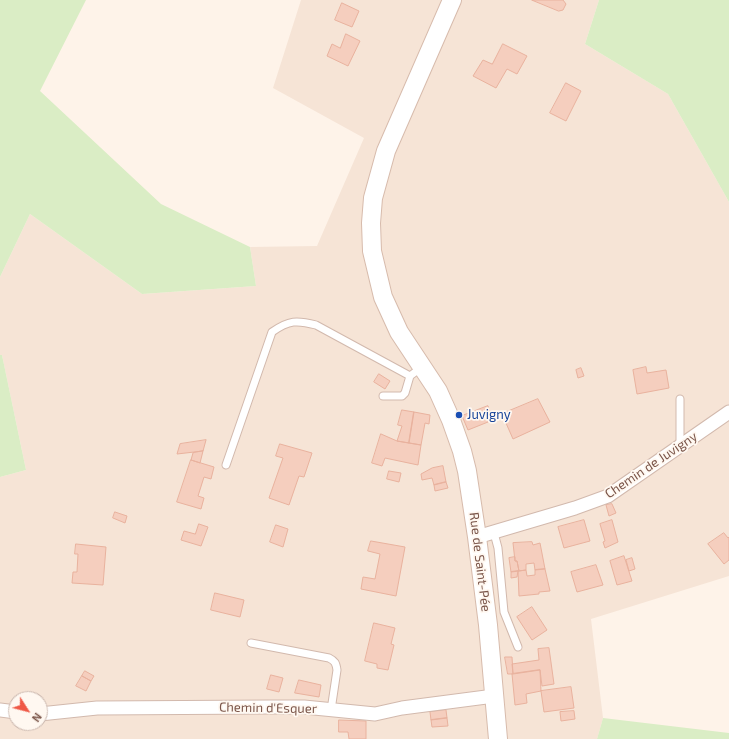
<!DOCTYPE html>
<meta charset="utf-8">
<style>
body{margin:0}
#map{position:relative;width:729px;height:739px;overflow:hidden;background:#fef3e9;font-family:"Exo 2",sans-serif}
canvas{display:block}
.north{position:absolute;left:8px;top:691px;width:40px;height:40px;box-sizing:border-box;background:#fff8f1;border:1px solid #cab7ae;border-radius:50%;rotate:126deg;font-size:11px;font-weight:700;line-height:16px;text-align:center;color:#7b564a}
.north::after{content:'';display:block;margin:auto;width:14px;height:18px;background:#ef5947;clip-path:polygon(50% 0,100% 100%,50% 72%,0 100%)}
</style>
<div id="map">
<canvas width="729" height="739"></canvas>
<div class="north">N</div>
</div>
<script>
const g = document.querySelector('canvas').getContext('2d');
g.lineJoin = 'round';
function fillPath(path, color) { g.fillStyle = color; g.fill(path, 'evenodd'); }
function stroke(path, color, width, dash) { g.strokeStyle = color; g.lineWidth = width; g.lineCap = dash ? 'butt' : 'round'; g.setLineDash(dash || []); g.stroke(path); }
function write(font, color, halo, rows, align = 'center') {
  g.font = font + ' "Exo 2",sans-serif'; g.lineWidth = 3.5; g.setLineDash([]); g.textBaseline = 'middle'; g.strokeStyle = halo; g.fillStyle = color; for (const [text, x, y, turn = 0] of rows) {
    g.save(); g.translate(x, y); g.rotate((+turn || 0) * Math.PI / 180); g.textAlign = isNaN(turn) ? turn : align; if (halo) g.strokeText(text, 0, 0); g.fillText(text, 0, 0); g.restore();
  }
}
const residential = new Path2D(`
 M301 0H599L585 44 668 94 729 202V576L591 619 603 718 597 739H0V477L26 470 2 355H0V277L30 214 142 294 256 286 250 247 317 246 364 138 273 88ZM16 699H40V723H16Z`);
const green = new Path2D(`
 M0 0H86L40 91 161 204 250 247 256 286 142 294 30 214 0 277Z
 M599 0H729V202L668 94 585 44Z
 M0 355H2L26 470 0 477Z
 M603 718 729 733V739H597Z`);
const building = new Path2D(`
 M532 0H563L566 4 563 10 559 11Z
 M342 3 359 11 352 27 335 20Z
 M346 34 360 41 348 66 327 56 332 44 340 48Z
 M503 44 527 56 517 74 507 69 496 88 473 76 483 60 492 64Z
 M566 83 581 91 566 121 550 113Z
 M646 367 647 373 666 370 669 388 637 394 633 370Z
 M581 368 584 376 578 378 576 370Z
 M379 374 390 381 385 389 374 382Z
 M538 399 550 422 513 439 502 414Z
 M488 406 493 420 468 430 462 416Z
 M402 410 414 412 409 443 397 441 402 426 398 425Z
 M414 412 430 415 429 424 425 423 421 445 409 443Z
 M381 434 397 441 421 445 418 465 385 458 382 466 372 463Z
 M206 440 203 451 177 454 180 444Z
 M280 444 312 453 304 477 299 476 289 505 269 498 283 458 276 456Z
 M203 451 200 463 191 460 193 453Z
 M191 460 214 467 211 479 204 477 198 496 204 498 201 509 177 502Z
 M443 466 446 482 434 485 432 478 422 480 421 474 432 468Z
 M389 471 401 473 399 482 387 479Z
 M446 482 448 488 435 491 434 485Z
 M612 504 616 513 609 516 606 505Z
 M115 512 127 516 125 523 113 518Z
 M584 520 590 541 564 548 558 527Z
 M612 520 618 542 605 548 603 542 605 541 600 524Z
 M199 524 208 527 201 546 181 540 184 531 195 534Z
 M276 525 288 529 283 547 270 542Z
 M724 533 728 538 729 537V560L724 564 708 544Z
 M371 541 405 547 396 596 361 589 363 577 375 579 380 554 368 551Z
 M532 542 533 545 540 543 545 569 535 570 534 563 526 564V570L519 571 517 561H515L513 543Z
 M76 544 106 547 103 585 72 583 73 572H77L78 554H75Z
 M624 556 632 581 617 585 610 561Z
 M515 557V561H517L519 571 511 572 509 558Z
 M632 558 635 569 629 571 626 560Z
 M596 565 603 585 577 592 571 572Z
 M545 569 550 591 539 592V594L519 596 518 571 526 570 527 576 535 575V570Z
 M518 571 517 577 511 578V572Z
 M215 593 244 600 240 617 211 610Z
 M532 607 547 630 532 640 517 617Z
 M374 623 395 628 391 644 394 645 388 670 377 668V664L365 661Z
 M549 648 554 684 542 686 540 670 513 674 512 664 539 660 538 649Z
 M505 657H512L513 674H508Z
 M540 670 541 691 526 694 527 703 515 705 512 674Z
 M85 671 94 676 91 681 82 676Z
 M271 675 283 678 279 692 267 689Z
 M82 676 91 681 86 691 76 686Z
 M299 680 321 685 319 697 295 693Z
 M571 687 574 708 544 712 541 691Z
 M446 710 447 718 431 720 430 712Z
 M574 711 575 719 561 721 560 712Z
 M447 718 448 726 432 727 431 720Z
 M339 720 366 721V739H349L348 732H339Z`);
const service = new Path2D(`
 M383 396H402L405 393 410 376 422 367
 M680 445V399
 M226 465 272 332C289 320 297 320 316 325L410 376
 M494 533 498 548 504 612 518 647
 M251 643 329 658C335 661 336 663 337 670L331 710`);
const minor = new Path2D(`
 M477 537 575 508 608 496 729 412
 M0 710 16 712
 M40 714 97 708 269 707H304L375 714 402 708 494 696`);
const secondary = new Path2D(`
 M452 0 386 151 373 198 371 223 372 251 383 297 399 332 438 391 451 420 462 451 467 471 477 537 488 625 498 739`);
const markers = [
 [459,415,4,"#1a4fb4"]
];
const transitNames = [
 ["Juvigny",467,415]
];
const streetNames = [
 ["Chemin de Juvigny",651,465,-34],
 ["Rue de Saint-Pée",480,562,83],
 ["Chemin d'Esquer",268,708,1]
];
fillPath(residential, '#f6e4d6');
fillPath(green, '#daedc5');
fillPath(building, '#f5cebe');
stroke(building, '#e9b29e', 1);
stroke(service, '#d2b9ad', 9);
stroke(minor, '#d2b9ad', 15);
stroke(secondary, '#d7bbac', 20);
stroke(service, '#fff', 7);
stroke(minor, '#fff', 13);
stroke(secondary, '#fff', 18);
for (const [x, y, r, color] of markers) { const dot = new Path2D(); dot.arc(x, y, r, 0, 2 * Math.PI); g.fillStyle = color; g.fill(dot); stroke(dot, '#fff8f1', 1.5); }
write('13px', '#164399', '#fff8f1', transitNames, 'left');
write('13px', '#7b564a', '#fff8f1', streetNames);
</script>
